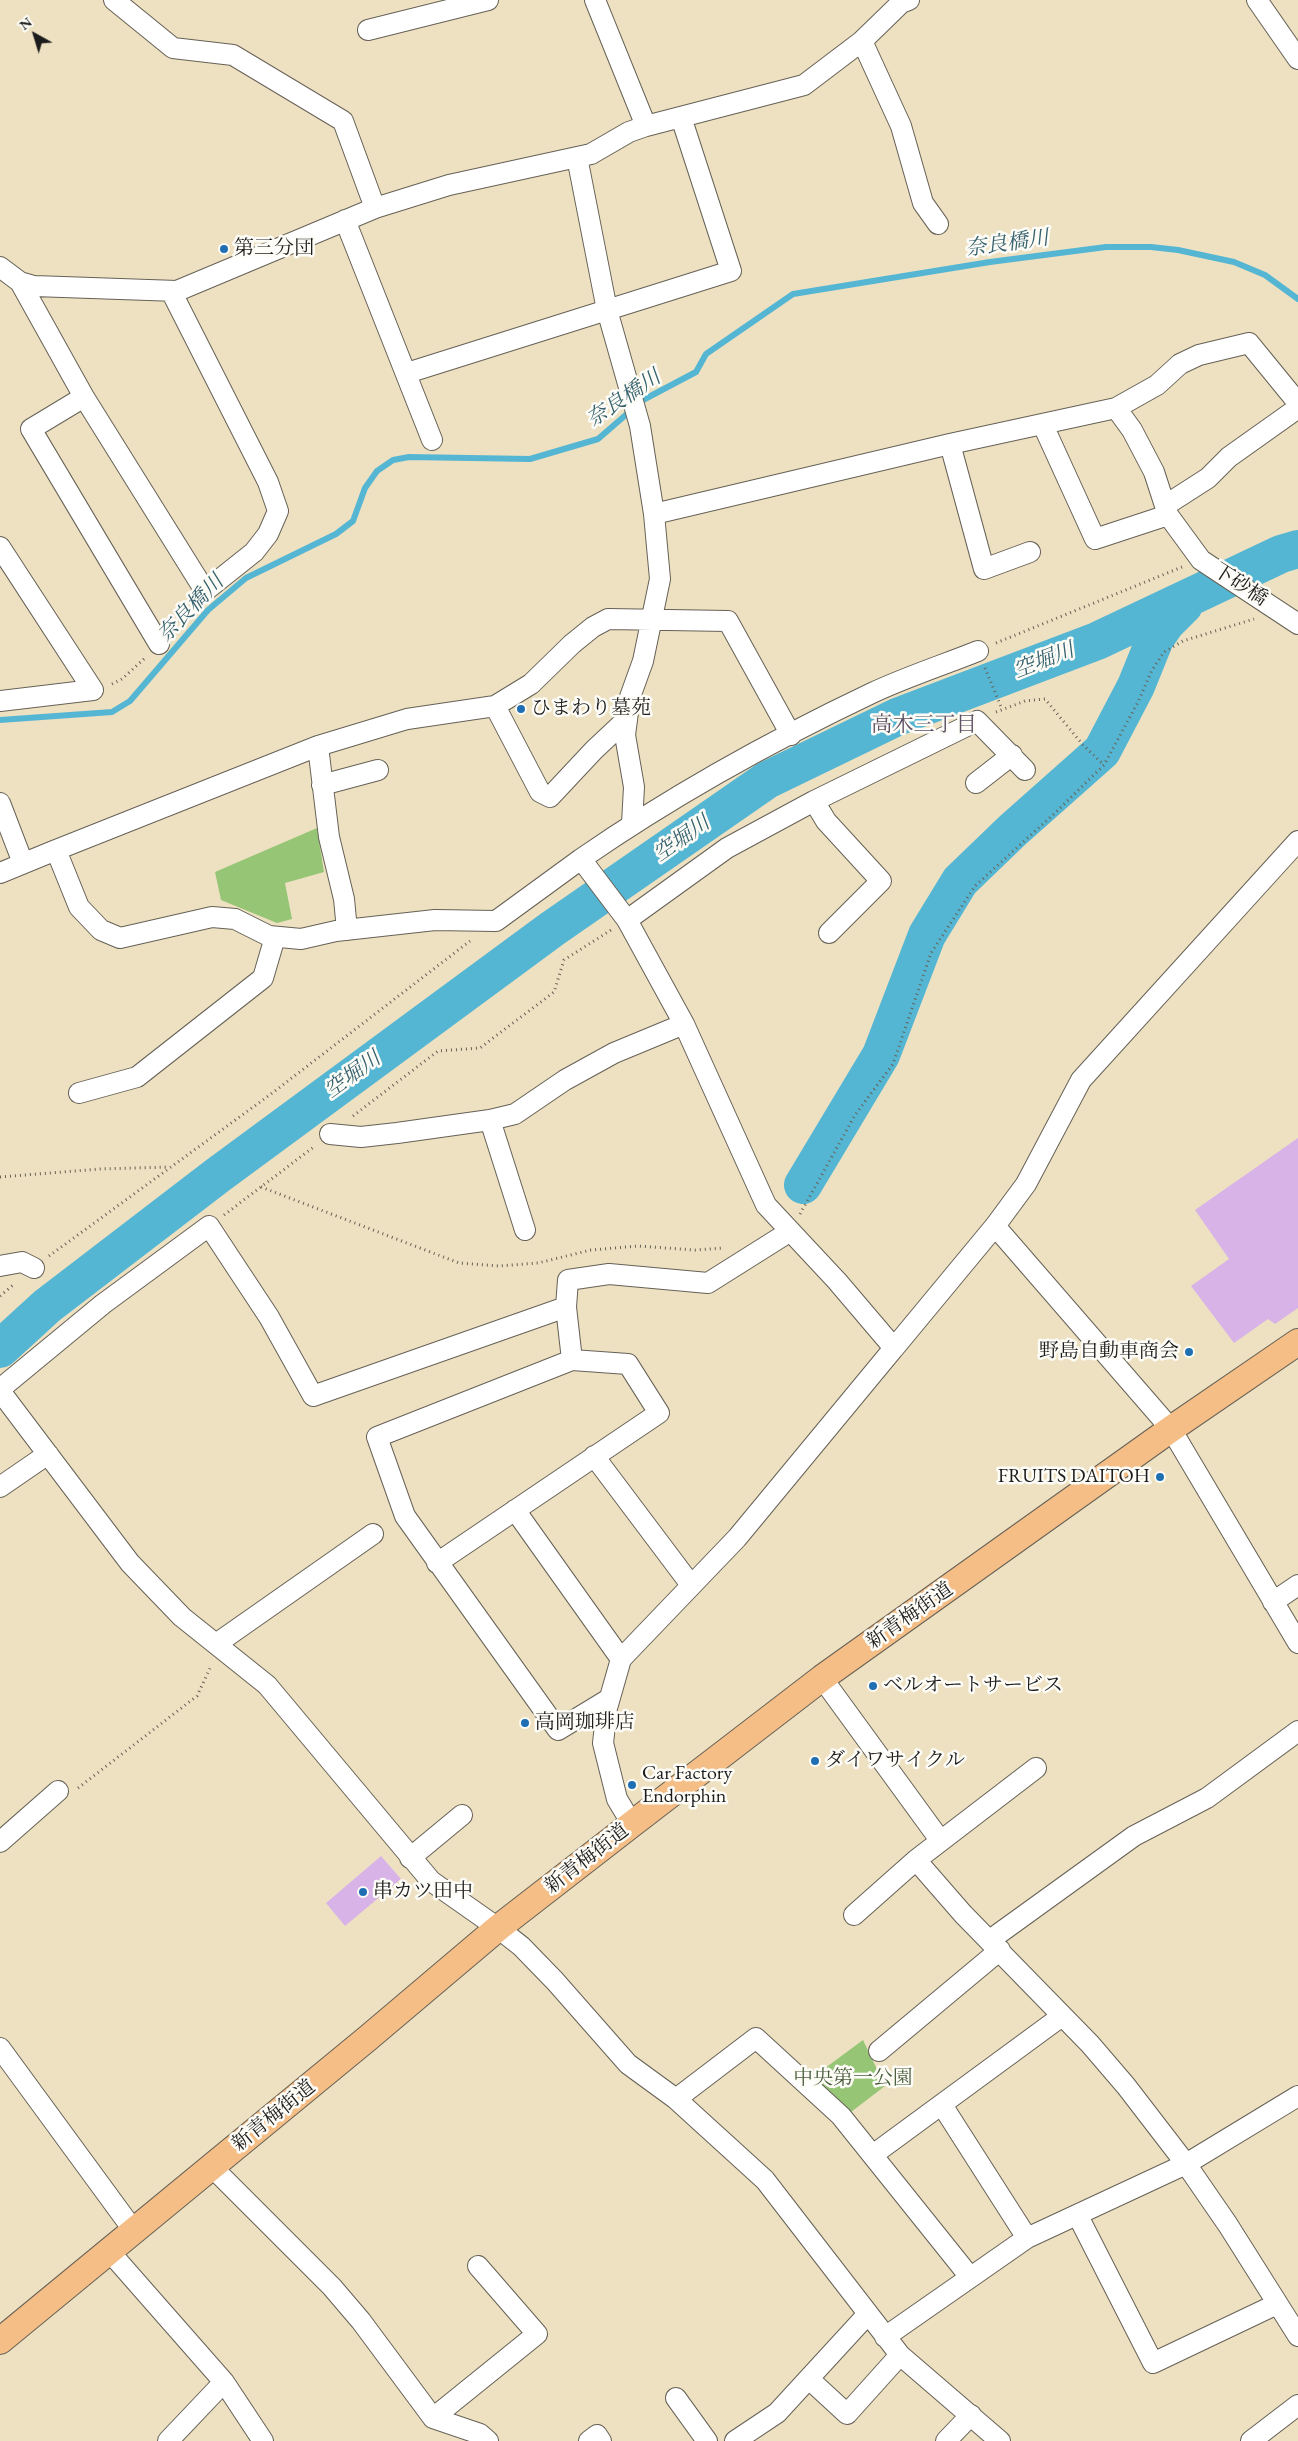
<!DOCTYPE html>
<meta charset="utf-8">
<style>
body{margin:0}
#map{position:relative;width:1298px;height:2441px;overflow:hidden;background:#eee1c2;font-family:"EB Garamond",serif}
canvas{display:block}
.north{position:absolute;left:10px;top:10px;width:50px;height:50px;-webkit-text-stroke:4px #fdfcf7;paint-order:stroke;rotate:321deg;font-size:14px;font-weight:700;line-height:20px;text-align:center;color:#1c1c1c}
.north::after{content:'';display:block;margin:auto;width:18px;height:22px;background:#1c1c1c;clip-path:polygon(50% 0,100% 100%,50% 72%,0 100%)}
</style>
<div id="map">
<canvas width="1298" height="2441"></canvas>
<div class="north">N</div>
</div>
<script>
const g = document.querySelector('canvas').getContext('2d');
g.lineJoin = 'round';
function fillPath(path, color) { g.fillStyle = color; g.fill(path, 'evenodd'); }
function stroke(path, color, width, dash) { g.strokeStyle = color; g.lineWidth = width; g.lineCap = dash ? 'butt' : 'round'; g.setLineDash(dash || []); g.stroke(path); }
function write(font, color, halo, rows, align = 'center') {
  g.font = font + ' "EB Garamond","Noto Serif JP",serif'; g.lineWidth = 5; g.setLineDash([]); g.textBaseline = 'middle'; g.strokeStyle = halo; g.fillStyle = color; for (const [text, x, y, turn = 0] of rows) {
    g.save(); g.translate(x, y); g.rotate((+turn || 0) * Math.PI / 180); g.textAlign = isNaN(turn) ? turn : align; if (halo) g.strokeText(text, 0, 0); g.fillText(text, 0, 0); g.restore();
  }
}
const green = new Path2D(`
 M317 828 324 872 285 883 292 919 277 923 221 900 215 872Z
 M863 2040 885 2086 851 2112 813 2077Z`);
const stream = new Path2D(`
 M0 720 112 712 130 701 208 610 246 578 336 534 353 521 365 488 377 471 393 460 409 457 530 459 598 439 643 400 696 372 706 354 793 294 990 262 1106 247H1151L1178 250 1234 262 1265 275 1298 299`);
const river = new Path2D(`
 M803 1185 881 1055 927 935 960 881 1013 830 1102 751 1136 686 1155 639 1166 623 1184 605
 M0 1349 47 1306 218 1175 552 929 767 780 897 717 1097 641 1281 554 1298 549`);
const building = new Path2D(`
 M1298 1138V1308L1275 1324 1268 1319 1234 1343 1191 1286 1229 1259 1195 1210Z
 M381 1856 401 1879 345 1926 326 1903Z`);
const path = new Path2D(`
 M172 629 193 605
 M996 643 1182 567
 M985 668 1002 709
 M112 684 122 679 146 657
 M996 712 1025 701 1045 699 1083 745 1104 765
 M353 1116 438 1051 480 1048 554 992 564 960 611 930
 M0 1177 100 1169 169 1167
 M261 1187 459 1263 499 1266 538 1263 591 1250 638 1246 695 1250 724 1248
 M800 1214 855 1115 893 1064 931 953 975 886 1055 813 1104 765 1138 702 1152 670 1164 652 1183 641 1254 619
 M224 1215 315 1146
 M49 1256 271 1094 470 941
 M0 1296 13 1285
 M78 1788 197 1696 211 1666`);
const minor = new Path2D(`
 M114 0 173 48 233 55 343 121 375 208
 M595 0 646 126
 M1257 0 1298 59
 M368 30 488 0
 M862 41 901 126 923 203 938 224
 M577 157 607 310 640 426 654 514 660 579 643 661 630 697 625 735 634 787 632 823
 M345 220 432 440
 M0 267 20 282 34 286 177 291 375 208 449 185 591 154 629 132 646 126 804 85 862 41 901 3 909 0
 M20 282 84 397 205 591 254 552 268 534 278 511 268 482 171 291
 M407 373 731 271 681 117
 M84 397 31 429 159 644
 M1116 408 1157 385 1180 364 1199 355 1249 343 1298 403
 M1043 425 1095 539 1168 515
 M950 444 984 569 1030 552
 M1166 505 1208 478 1229 457 1298 408
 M654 514 950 444 1116 408 1132 430 1154 472 1168 515 1201 560 1298 624
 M0 547 93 690 0 701
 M495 706 540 792 550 797 594 750 627 719
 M318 746 329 837 344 899 347 930
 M976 783 1012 755
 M322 785 378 770
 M814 801 826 821 881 881 829 933
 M0 803 23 863
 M56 850 318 746 407 719 495 706 531 684 572 644 593 627 608 619 728 621 791 735
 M581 859C672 796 771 741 872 693 906 677 943 665 978 651
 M0 873 56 850 79 907 101 930 120 938 212 917 235 919 269 936 301 939 336 931 435 920 496 921 581 859 627 920 684 1024 766 1205 837 1281 894 1348 995 1226 1026 1184 1081 1080 1298 841
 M627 920 727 848 814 801 977 721 1025 770
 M79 1093 137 1077 263 978 275 937
 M490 1120 525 1230
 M330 1134 361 1137 397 1133 490 1120 515 1114 565 1080 614 1053 684 1024
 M995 1226 1171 1429 1298 1643
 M0 1266 22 1262 34 1268
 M572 1360 377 1437 405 1516 558 1730 609 1699
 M0 1389 103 1304 209 1226 269 1317 313 1396 566 1307
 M0 1391 130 1563 182 1617 267 1685 431 1881 498 1928 521 1946 555 1981 628 2064 676 2099 765 2180 900 2355 1000 2441
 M594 1456 691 1585
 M0 1487 48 1454
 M515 1510 621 1659
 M437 1563 659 1413 628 1364 572 1360 566 1307 568 1280 609 1274 708 1283 789 1232
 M1273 1602 1298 1585
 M216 1644 373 1534
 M822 1678 940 1840
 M1036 1768 916 1860 963 1914 1090 2044 1126 2086 1186 2164 1228 2225 1298 2336
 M632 1824 617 1799 603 1743 607 1708 621 1659 737 1538 894 1348
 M0 1842 58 1791
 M410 1858 462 1815
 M854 1915 916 1860
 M990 1940 1134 1836 1207 1798 1298 1731
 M0 2048 134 2231
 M879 2051 1000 1950
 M676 2099 756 2038 841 2116 970 2277
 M942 2105 1027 2238
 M874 2154 1062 2016
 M212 2167 332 2287 361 2321 433 2418 480 2434 488 2441
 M1078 2216 1153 2363 1277 2304
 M109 2251 224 2382 263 2441
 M885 2337 1027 2238 1186 2164 1298 2096
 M809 2379 847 2414 900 2355
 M676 2398 707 2441
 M433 2418 537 2334 478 2266
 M168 2441 224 2382
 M589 2441 597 2435 601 2441
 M735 2441 777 2413 867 2315
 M946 2441 971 2415
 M1251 2441 1298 2405`);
const major = new Path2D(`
 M0 2341 368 2038 498 1928 632 1824 822 1678 1171 1429 1298 1342`);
const markers = [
 [224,249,5,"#1f6fb2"],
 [521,709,5,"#1f6fb2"],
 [1189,1352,5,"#1f6fb2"],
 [1160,1477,5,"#1f6fb2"],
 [873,1686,5,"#1f6fb2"],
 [525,1723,5,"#1f6fb2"],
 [815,1761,5,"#1f6fb2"],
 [632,1785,5,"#1f6fb2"],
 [363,1892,5,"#1f6fb2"]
];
const poiNames = [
 ["第三分団",234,249],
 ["ひまわり墓苑",531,709],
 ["野島自動車商会",1179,1352,"right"],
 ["FRUITS DAITOH",1150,1477,"right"],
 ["ベルオートサービス",883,1686],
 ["高岡珈琲店",535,1723],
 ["ダイワサイクル",825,1761],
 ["Car Factory",642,1774],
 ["Endorphin",642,1797],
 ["串カツ田中",373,1892]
];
const streetNames = [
 ["下砂橋",1240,585,33],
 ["新青梅街道",910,1616,-35],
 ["新青梅街道",587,1859,-38],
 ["新青梅街道",274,2116,-39]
];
const parkNames = [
 ["中央第一公園",853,2079]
];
const waterNames = [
 ["奈良橋川",1007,244,-8],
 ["奈良橋川",624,399,-34],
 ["奈良橋川",191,609,-46],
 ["空堀川",1044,661,-21],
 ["空堀川",682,839,-35],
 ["空堀川",353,1075,-36]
];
const neighbourhoodNames = [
 ["高木三丁目",924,725]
];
fillPath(green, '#95c575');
stroke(stream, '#55b6d3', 6);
stroke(river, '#55b6d3', 38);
fillPath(building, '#d7b3e7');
stroke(minor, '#666156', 22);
stroke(major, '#666156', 28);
stroke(path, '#666156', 3, [1, 4]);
stroke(minor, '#fff', 20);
stroke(major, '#f6be87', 26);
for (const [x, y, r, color] of markers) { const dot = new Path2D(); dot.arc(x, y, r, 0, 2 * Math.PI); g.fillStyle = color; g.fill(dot); stroke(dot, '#fdfcf7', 2); }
write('20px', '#1c1c1c', '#fdfcf7', poiNames, 'left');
write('20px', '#1c1c1c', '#fdfcf7', streetNames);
write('20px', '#4c6040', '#fdfcf7', parkNames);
write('italic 21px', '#36616e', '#fdfcf7', waterNames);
write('21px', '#5d5163', '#fdfcf7', neighbourhoodNames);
</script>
